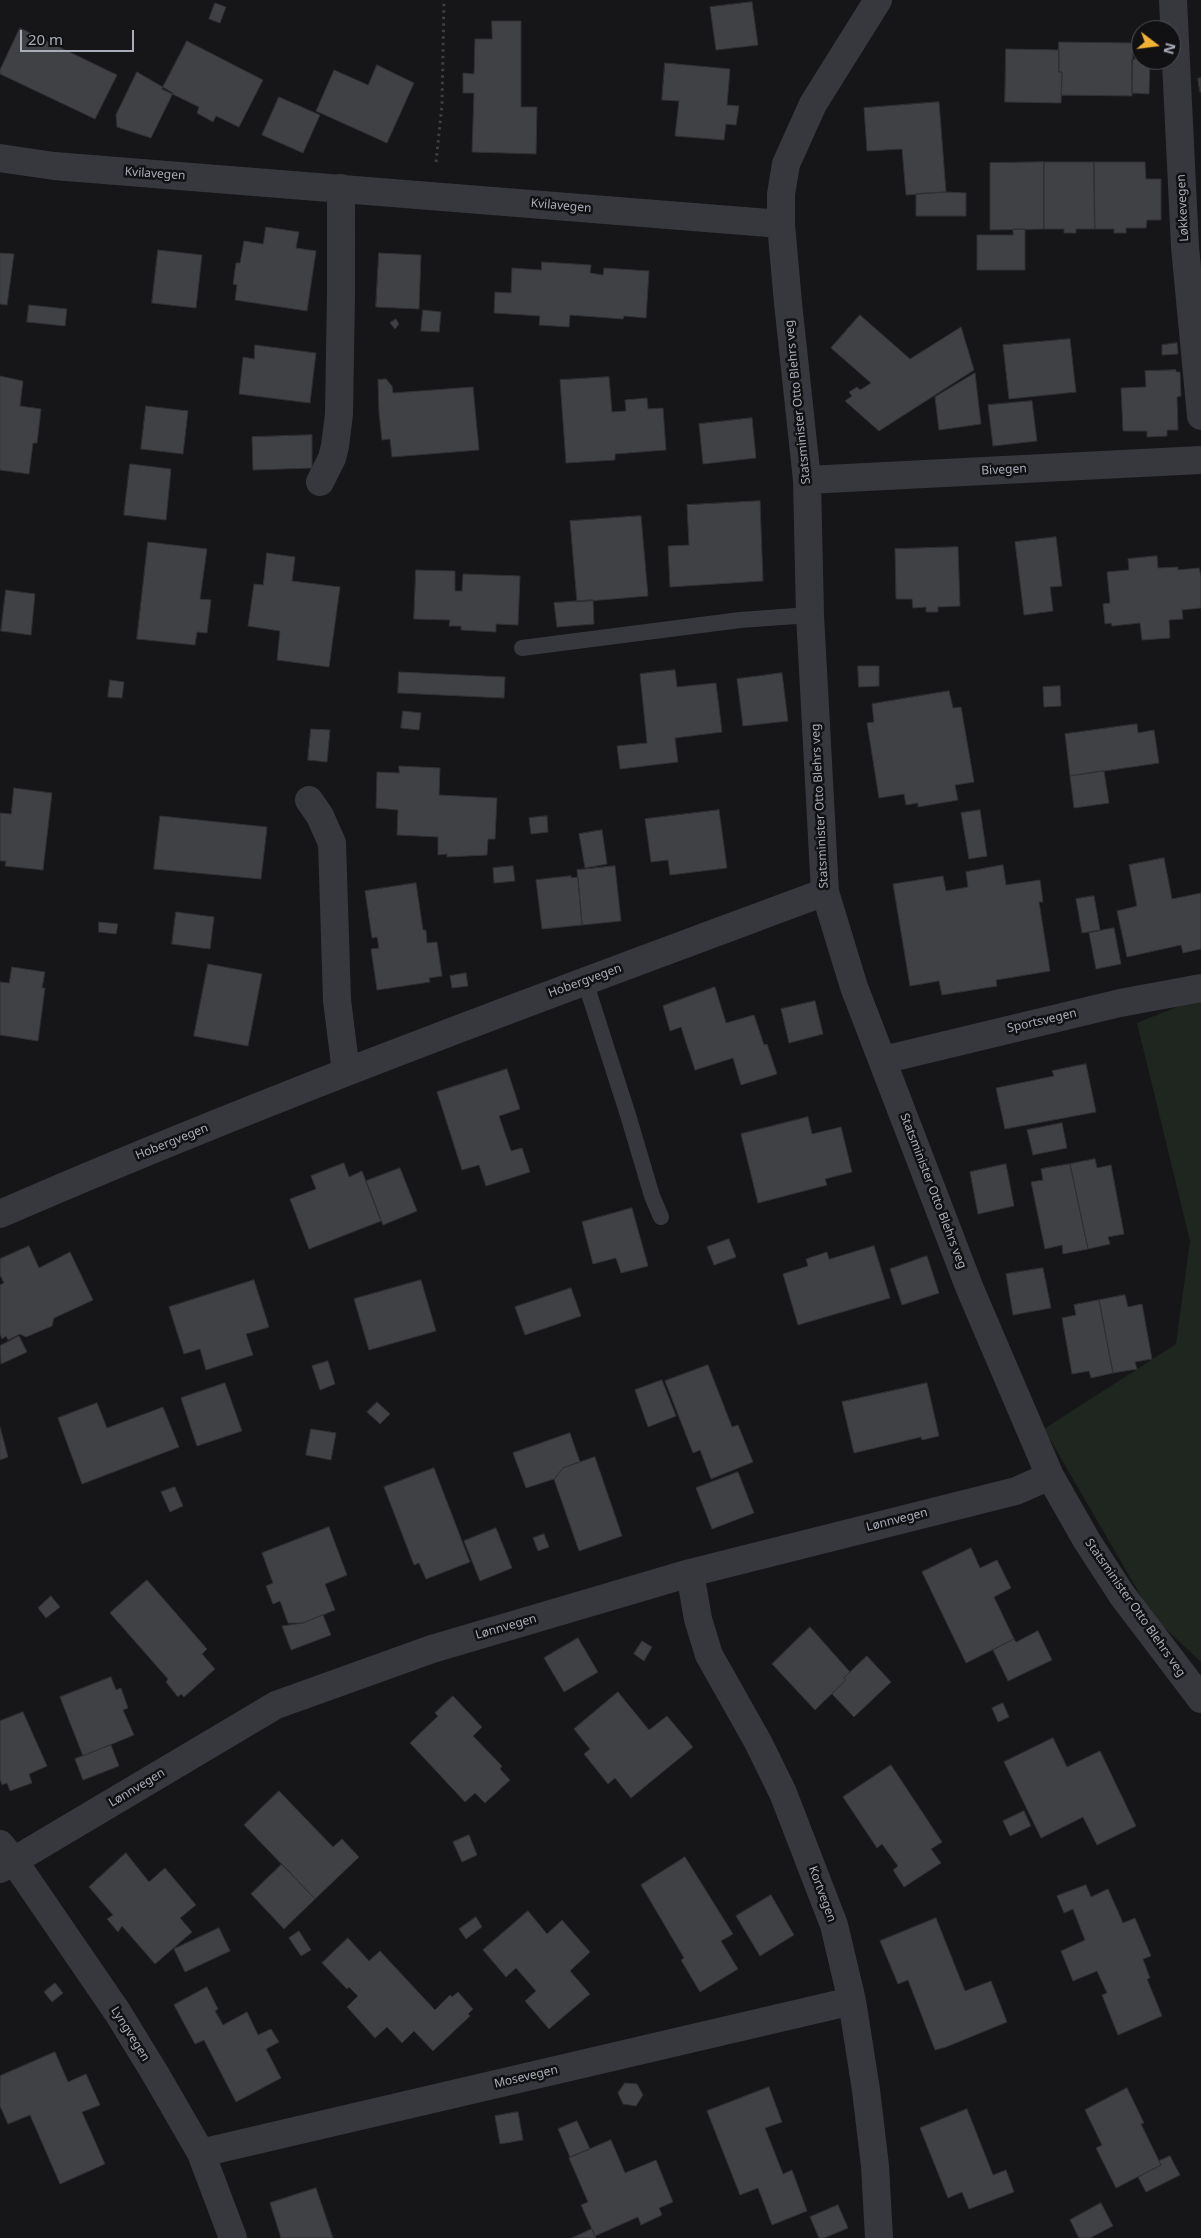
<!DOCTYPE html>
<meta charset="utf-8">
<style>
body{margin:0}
#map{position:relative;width:1201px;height:2238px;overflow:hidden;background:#161618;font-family:"Noto Sans",sans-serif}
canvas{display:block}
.north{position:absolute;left:1131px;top:20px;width:50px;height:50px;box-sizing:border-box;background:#111113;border:1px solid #4d4f55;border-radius:50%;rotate:105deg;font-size:14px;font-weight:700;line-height:20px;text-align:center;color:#a8adb8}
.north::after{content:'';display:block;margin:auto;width:18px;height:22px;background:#f2b134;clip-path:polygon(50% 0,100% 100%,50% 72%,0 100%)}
.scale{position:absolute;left:20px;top:30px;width:114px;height:22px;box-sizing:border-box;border:2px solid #a8adb8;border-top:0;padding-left:6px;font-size:15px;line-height:18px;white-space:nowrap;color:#a8adb8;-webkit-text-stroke:4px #111113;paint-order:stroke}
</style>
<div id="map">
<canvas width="1201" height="2238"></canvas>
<div class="north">N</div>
<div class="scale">20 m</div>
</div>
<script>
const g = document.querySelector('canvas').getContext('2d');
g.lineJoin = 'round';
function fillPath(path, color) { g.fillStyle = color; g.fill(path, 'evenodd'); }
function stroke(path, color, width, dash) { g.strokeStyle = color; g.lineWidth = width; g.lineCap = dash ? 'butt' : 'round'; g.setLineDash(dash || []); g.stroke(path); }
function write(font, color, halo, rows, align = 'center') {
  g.font = font + ' "Noto Sans",sans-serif'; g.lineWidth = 5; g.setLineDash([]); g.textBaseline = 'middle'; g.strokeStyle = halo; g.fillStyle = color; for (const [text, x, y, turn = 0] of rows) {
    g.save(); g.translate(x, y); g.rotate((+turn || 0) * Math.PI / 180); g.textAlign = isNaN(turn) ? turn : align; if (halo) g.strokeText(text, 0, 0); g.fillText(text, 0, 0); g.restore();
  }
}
const green = new Path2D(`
 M1201 997V1662L1153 1617 1044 1429 1176 1344 1190 1241 1137 1023Z`);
const building = new Path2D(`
 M752 2 758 45 716 50 710 7Z
 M215 3 226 7 220 23 209 19Z
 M492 21H521V107H537L536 154 472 152 474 93H463V73L474 74 475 39H492Z
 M20 28 117 75 95 119 0 74V70Z
 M187 41 263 80 239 127 216 116 213 122 197 113 199 107 162 89Z
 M1059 42 1133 43 1132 96 1061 95 1062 72H1059Z
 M1006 49 1059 50V72H1062L1061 103 1005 102Z
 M1132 59 1150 60 1149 94 1132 93Z
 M665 63 730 69 727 105 739 106 736 125 726 124 724 140 675 136 679 101 662 100Z
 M377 65 414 83 387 143 316 111 334 70 368 85Z
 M137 72 173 93 151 138 117 127 116 115Z
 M1198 78H1201V92H1200Z
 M279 97 320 115 303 153 262 135Z
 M939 102 946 192 906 195 902 149 867 151 864 108Z
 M1044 162H1094L1095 229H1076V233H1064V229H1044Z
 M1044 162V229L990 230V163Z
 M1094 162H1145L1146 179H1161V220H1147L1146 228H1126V233H1114V229H1095Z
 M946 192 966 193V216H916V194Z
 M266 227 299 232 296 248 316 251 307 311 235 300 237 285 233 284 236 263H240L244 241 263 244Z
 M1013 229H1025V270H977V235H1013Z
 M158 250 202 255 196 308 152 303Z
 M0 253 14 254 7 305 0 304Z
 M379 253 421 255 419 309 376 307Z
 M542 262 591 265 590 273 603 275 604 268 649 271 646 318 624 316 623 319 570 315 569 327 539 325 540 316 494 313 495 292 511 293 512 268 541 270Z
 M29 305 67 309 65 326 27 322Z
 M423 310 441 312 439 332 421 331Z
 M860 315 910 359 961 327 974 370 879 431 845 401 852 396 849 392 857 387 860 390 871 383 831 348Z
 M396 319 399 324 395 329 390 323Z
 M1070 339 1076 392 1009 399 1003 345Z
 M1177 343 1178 354 1162 355V345Z
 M255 345 316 353 310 403 239 394 243 357 254 359Z
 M1176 370V372H1180L1181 396 1177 397 1178 430H1167V436L1147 437V431H1123L1121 388 1146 387 1145 371Z
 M975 373 981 424 939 430 935 397Z
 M0 376 23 381 20 406 41 409 37 443H33L29 474 0 470Z
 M609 377 612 412 626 411 625 400 647 398 648 409 663 408 666 450 615 454V460L566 463 560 380Z
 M386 379 392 386 393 393 473 387 479 450 392 457 390 439 382 440 379 413 378 380Z
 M1032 401 1037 441 993 446 988 405Z
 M146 406 188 411 183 454 141 449Z
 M752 418 756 458 703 464 699 424Z
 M312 435V468L253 470 252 437Z
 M130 464 171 469 166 520 124 515Z
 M760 501 763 581 670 587 668 546 689 545 687 505Z
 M641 516 648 596 577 602 570 521Z
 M1056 537 1062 586 1050 587 1053 611 1024 615 1015 542Z
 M148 542 207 549 200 599 211 600 207 633 197 632 195 645 137 639Z
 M958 547 960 606 938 607V612H926V607L913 608 912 599H896L895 549Z
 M267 553 295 557 292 581 340 587 329 667 277 660 280 631 248 626 254 584 263 585Z
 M1157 556 1158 568 1178 567V570L1199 568 1201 576V608L1182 610 1183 619 1169 620 1170 638 1142 640 1140 623 1112 626 1111 623 1105 624 1103 604 1110 603 1107 572 1129 570 1128 559Z
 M416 570 455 571V591H462L463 574 520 576 518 625 496 624V632L461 630V626H449L450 620 414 619Z
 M6 590 35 594 31 635 1 631Z
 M593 600 594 624 557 627 554 603Z
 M858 666H879V686L859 687Z
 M675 670 677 687 716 683 722 732 675 738 678 762 620 769 617 746 647 743 640 674Z
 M399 672 505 677 504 698 398 693Z
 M782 673 788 721 743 726 737 679Z
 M110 680 124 682 122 698 108 697Z
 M1060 686 1061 706 1044 707 1043 687Z
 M949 691 953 708 961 707 974 782 955 785 958 800 918 807V803L906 805 904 794 879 798 867 723 874 722 872 704Z
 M403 711 421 713 419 730 401 728Z
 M1137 724 1138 733 1154 730 1159 763 1070 776 1065 734Z
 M311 729 330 730 327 762 308 760Z
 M399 766 440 768 439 795 497 798 495 839H488L487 855 447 857V854L438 855V837L397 835 398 810 376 808 377 772 399 773Z
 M1104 771 1109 803 1074 808 1070 776Z
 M14 788 52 793 43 870 5 866 6 861H0V813L11 814Z
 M719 810 727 868 670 875 668 860 651 862 645 819Z
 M980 810 987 856 969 859 961 813Z
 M160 816 267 827 261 879 154 869Z
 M547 816 548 832 531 834 529 818Z
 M602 830 607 864 585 868 579 834Z
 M1164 858 1172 899 1201 893V949L1183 953 1181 945 1127 957 1117 911 1137 906 1129 865Z
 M1003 865 1006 885 1040 880 1043 902H1039L1050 971 996 980 997 986 942 995 939 981 910 986 893 884 943 876 946 891 968 887 966 872Z
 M513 866 515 881 494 883 493 868Z
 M615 866 621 921 582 925 577 870Z
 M571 876V878L578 877 582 925 542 929 536 880Z
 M416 883 423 930H426L427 943 437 942 442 976 429 978 430 982 377 990 371 949 379 948 377 937 372 938 365 891Z
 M1094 896 1100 930 1082 933 1076 899Z
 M176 912 214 917 210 949 172 944Z
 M99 922 118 924 116 934 99 932Z
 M1114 928 1121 964 1096 969 1089 933Z
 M208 964 262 974 248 1046 194 1036Z
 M12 967 45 972 42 988H45L38 1041 0 1035V982L9 983Z
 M466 973 468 986 452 988 450 976Z
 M715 987 726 1023 754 1015 764 1045 767 1044 777 1074 741 1085 733 1058 695 1070 681 1027 670 1031 663 1006Z
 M815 1001 823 1034 789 1043 781 1009Z
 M1086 1064 1096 1112 1005 1129 996 1088 1054 1076 1052 1071Z
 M507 1069 520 1109 499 1116 511 1151 522 1148 530 1172 486 1186 479 1165 462 1170 437 1092Z
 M808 1117 812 1134 841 1127 852 1172 825 1179 827 1185 758 1203 741 1134Z
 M1062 1123 1067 1148 1033 1155 1027 1130Z
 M1095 1159 1097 1168 1111 1165 1124 1234 1108 1237 1110 1244 1088 1249 1070 1164Z
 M344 1163 349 1177 362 1171 381 1221 309 1249 290 1199 316 1189 311 1176Z
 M1006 1164 1014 1206 978 1214 970 1172Z
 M1070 1164 1088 1249 1063 1254 1062 1245 1045 1249 1031 1182 1043 1180 1041 1169Z
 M400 1168 417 1211 383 1225 366 1181Z
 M632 1208 648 1266 621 1273 616 1258 593 1264 582 1222Z
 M729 1239 736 1257 714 1265 707 1247Z
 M29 1246 39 1268 70 1252 93 1300 54 1318 52 1326 26 1337 20 1334 8 1340 6 1336 2 1339 0 1334V1285L4 1283 0 1275V1259Z
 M874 1246 890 1298 798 1325 783 1274 808 1266 806 1259 827 1252 829 1259Z
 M927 1256 939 1293 902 1305 890 1269Z
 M1043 1268 1051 1308 1013 1315 1006 1274Z
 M254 1280 269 1327 246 1334 253 1355 206 1370 200 1349 184 1354 169 1307Z
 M421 1280 436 1331 369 1350 354 1299Z
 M571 1288 581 1316 525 1335 515 1307Z
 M1125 1295 1128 1307 1142 1304 1152 1359 1135 1362 1137 1369 1113 1373 1099 1300Z
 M1099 1300 1113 1373 1091 1378 1089 1371 1072 1374 1062 1318 1076 1315 1074 1305Z
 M19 1336 27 1352 1 1364 0 1346Z
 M328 1361 335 1384 320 1390 312 1366Z
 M708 1365 732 1427 738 1425 753 1462 711 1479 700 1450 693 1453 665 1381Z
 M662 1380 676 1416 648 1427 635 1390Z
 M225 1383 242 1431 197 1446 181 1398Z
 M927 1383 939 1436 922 1440 921 1437 854 1453 842 1402Z
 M377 1402 390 1414 380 1424 367 1412Z
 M97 1403 107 1428 163 1407 179 1447 82 1484 58 1418Z
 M0 1427 8 1457 0 1460Z
 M311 1429 336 1433 331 1460 306 1455Z
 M570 1433 580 1462 563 1468 554 1479 526 1488 513 1453Z
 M595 1457 622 1536 579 1551 554 1479 563 1468Z
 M434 1468 470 1562 426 1579 419 1563 414 1565 384 1487Z
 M738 1472 754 1513 712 1529 696 1488Z
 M175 1487 183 1506 170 1512 161 1492Z
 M329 1527 347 1575 325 1584 335 1610 303 1623H288L280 1601 273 1604 266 1586 273 1583 262 1553Z
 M496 1528 512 1568 480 1581 464 1541Z
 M544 1534 549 1547 538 1551 533 1538Z
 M971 1548 980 1568 997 1560 1011 1588 994 1597 1014 1639 966 1663 922 1572Z
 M147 1580 207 1649 202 1654 215 1669 184 1697 181 1694 178 1697 166 1682 168 1679 110 1613Z
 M51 1596 60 1607 46 1618 38 1608Z
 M323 1615 331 1635 291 1650 282 1626 303 1623Z
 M810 1627 850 1672 844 1678 846 1680 815 1710 772 1664Z
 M1038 1631 1052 1660 1008 1681 993 1650 1014 1639 1016 1642Z
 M578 1638 598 1672 564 1692 544 1658Z
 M642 1641 652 1647 644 1661 634 1654Z
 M867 1656 891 1682 854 1717 832 1694 846 1680 844 1678Z
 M111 1677 116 1690 121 1688 128 1708 123 1710 134 1735 83 1756 60 1697Z
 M618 1692 649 1730 667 1716 693 1747 631 1798 615 1778 608 1784 584 1754 590 1749 574 1729Z
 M453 1696 482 1727 473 1736 502 1766 500 1769 510 1780 485 1803 475 1793 465 1802 410 1743 438 1716 435 1713Z
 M1003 1703 1009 1717 998 1722 992 1708Z
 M23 1712 47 1766 29 1774 32 1783 10 1791 7 1783 2 1785 0 1779V1721Z
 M1053 1738 1067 1767 1100 1751 1136 1826 1097 1845 1083 1817 1041 1838 1004 1762Z
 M111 1745 119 1766 83 1780 75 1759Z
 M891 1765 942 1842 931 1849 941 1863 904 1887 893 1870 898 1866 882 1844 877 1848 843 1797Z
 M279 1791 333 1847 342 1839 359 1857 315 1899 244 1825Z
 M1024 1811 1031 1826 1010 1836 1003 1821Z
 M469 1835 477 1855 462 1862 453 1842Z
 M126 1853 149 1882 165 1868 196 1905 180 1918 192 1932 155 1964 122 1926 118 1932 107 1919 113 1915 89 1887Z
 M685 1857 733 1934 721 1941 738 1969 700 1992 681 1960 684 1958 641 1885Z
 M282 1864 315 1899 284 1929 251 1894Z
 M1086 1885 1091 1897 1108 1889 1123 1923 1135 1918 1151 1956 1143 1959 1150 1978 1147 1979 1162 2016 1118 2035 1102 1995 1107 1993 1097 1971 1073 1981 1061 1951 1085 1940 1073 1909 1064 1913 1057 1896Z
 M771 1895 794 1935 760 1956 736 1916Z
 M528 1911 547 1934 562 1920 590 1952 570 1971 590 1994 549 2029 525 2001 536 1991 516 1968 506 1977 483 1950Z
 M476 1917 482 1927 466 1939 459 1929Z
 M936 1918 965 1991 991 1981 1007 2022 946 2047 935 2050 908 1980 898 1984 880 1941Z
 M219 1928 230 1951 185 1972 174 1949Z
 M299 1931 311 1950 301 1956 289 1938Z
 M348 1938 369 1961 380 1951 435 2010 450 1995 452 1997 458 1992 473 2009 468 2014 470 2016 433 2051 414 2031 402 2043 387 2027 375 2038 347 2007 358 1996 349 1987 347 1989 322 1963Z
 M55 1983 63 1993 52 2002 44 1992Z
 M207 1987 218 2009 215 2011 223 2025 247 2012 258 2035 271 2029 279 2042 266 2049 281 2078 236 2102 204 2040 195 2044 174 2005Z
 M55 2052 68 2082 86 2074 100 2105 82 2112 105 2164 60 2184 30 2115 8 2124 0 2106V2076Z
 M625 2083 637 2084 643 2095 636 2106 623 2104 618 2093Z
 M769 2087 782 2122 765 2128 783 2174 792 2170 807 2211 772 2225 758 2188 740 2195 707 2111Z
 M1127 2088 1144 2123 1141 2124 1161 2165 1116 2188 1096 2148 1102 2145 1085 2110Z
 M967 2109 993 2175 1006 2170 1014 2192 969 2209 962 2192 948 2198 920 2128Z
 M518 2112 523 2140 500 2144 495 2116Z
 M577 2121 590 2149 570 2157 558 2129Z
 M611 2140 625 2173 656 2160 673 2202 659 2208 662 2215 641 2225 638 2217 595 2236 581 2205 588 2202 569 2158Z
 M1170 2156 1180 2175 1146 2192 1138 2177 1161 2165 1159 2161Z
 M316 2188 333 2238H281L270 2203Z
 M1101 2203 1113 2226 1090 2238H1079L1070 2220Z
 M838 2205 848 2228 824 2238H819L810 2217Z
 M592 2229 596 2238H572Z`);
const path = new Path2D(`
 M436 162 442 105 444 0`);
const service = new Path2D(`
 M522 648 740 620 810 615
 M585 981 628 1115 652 1196 661 1217`);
const minor = new Path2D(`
 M878 0 813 104 786 164 781 194V224L788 303 807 480 810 615 825 892 854 987 970 1289 1050 1476 1087 1541 1122 1595 1201 1699
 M1173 0 1185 247 1201 416
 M0 158 54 166 781 224
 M807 480 1201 460
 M320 482 332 458 335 446 339 414 341 293V188
 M309 800 320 816 332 843 337 1000 346 1072
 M883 1060 1120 1003 1201 988
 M0 1214C271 1096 548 995 825 892
 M690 1573 698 1619 709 1655 758 1742 783 1793 834 1925 852 2001 866 2090 875 2166 879 2238
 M0 1844 14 1861 118 2013 156 2075 201 2153 233 2238
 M0 1869 276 1705 432 1649 690 1573 1016 1491 1050 1476
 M201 2153 852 2001`);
const streetNames = [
 ["Kvilavegen",155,174,4],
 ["Kvilavegen",561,206,5],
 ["Løkkevegen",1183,208,-93],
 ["Statsminister Otto Blehrs veg",798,402,-96],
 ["Bivegen",1004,470,-3],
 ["Statsminister Otto Blehrs veg",820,806,-93],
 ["Hobergvegen",585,981,-20],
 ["Sportsvegen",1042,1021,-13],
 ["Hobergvegen",172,1142,-22],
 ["Statsminister Otto Blehrs veg",933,1191,69],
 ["Lønnvegen",897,1520,-14],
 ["Statsminister Otto Blehrs veg",1135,1608,55],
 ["Lønnvegen",506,1627,-16],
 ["Lønnvegen",137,1788,-31],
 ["Kortvegen",822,1894,70],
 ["Lyngvegen",130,2034,58],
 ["Mosevegen",526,2077,-13]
];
fillPath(green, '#1e261f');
fillPath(building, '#404145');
stroke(building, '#303034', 1);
stroke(path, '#3d3f44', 3, [2.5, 4]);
stroke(service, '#37383d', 16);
stroke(minor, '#37383d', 28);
write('12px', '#a8adb8', '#111113', streetNames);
</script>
